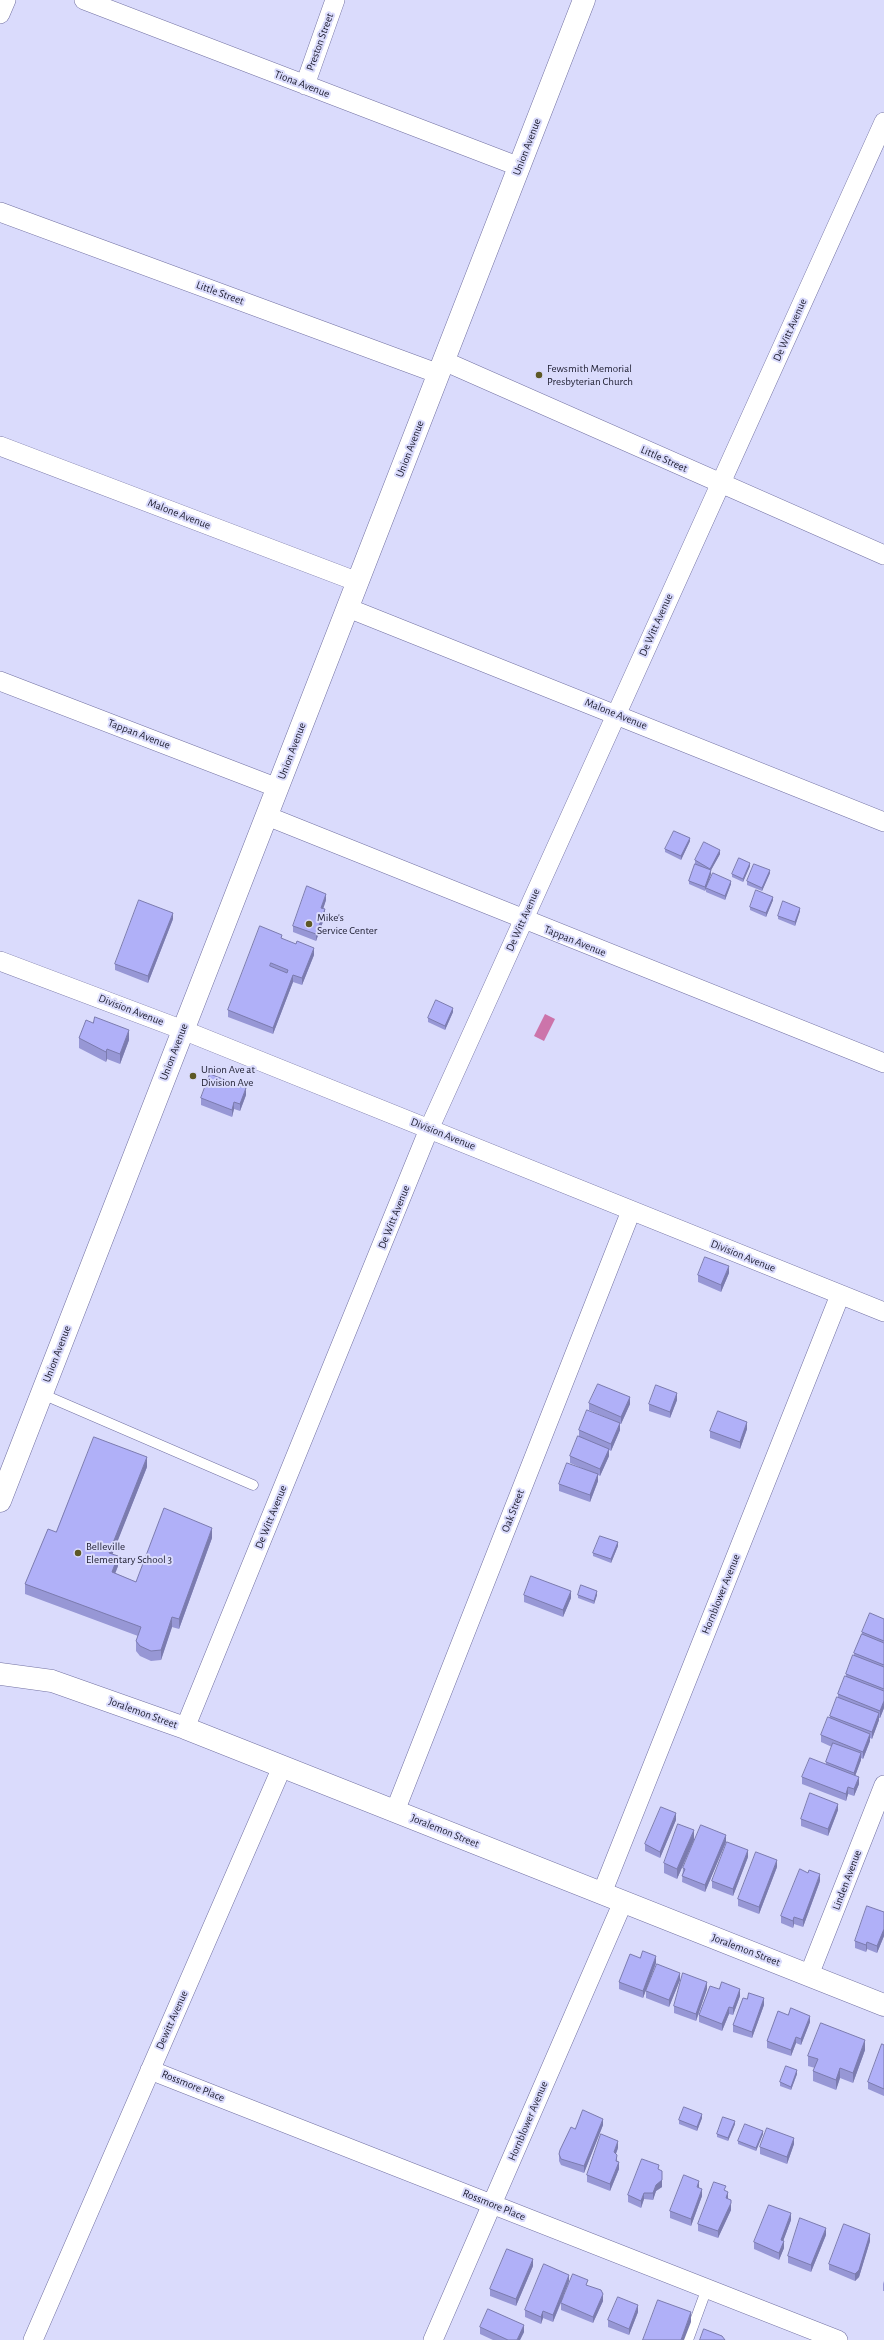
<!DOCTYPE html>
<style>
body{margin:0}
canvas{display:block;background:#dadbfc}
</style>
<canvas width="884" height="2340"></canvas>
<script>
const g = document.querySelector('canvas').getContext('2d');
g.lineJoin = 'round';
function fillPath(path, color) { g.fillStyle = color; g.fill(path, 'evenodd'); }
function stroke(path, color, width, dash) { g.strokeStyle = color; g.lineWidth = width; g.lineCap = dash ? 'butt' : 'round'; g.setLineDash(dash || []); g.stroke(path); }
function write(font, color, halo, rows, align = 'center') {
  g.font = font + ' "Alegreya Sans",sans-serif'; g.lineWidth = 4; g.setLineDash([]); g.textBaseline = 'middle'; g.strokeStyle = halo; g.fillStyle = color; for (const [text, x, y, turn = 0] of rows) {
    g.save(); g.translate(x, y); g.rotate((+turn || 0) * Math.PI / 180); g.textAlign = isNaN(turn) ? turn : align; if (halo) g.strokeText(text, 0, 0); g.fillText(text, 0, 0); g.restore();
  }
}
const water = new Path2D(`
 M545 1014 555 1019 544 1041 534 1036Z`);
const service = new Path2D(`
 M42 1394 253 1485
 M688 2340 707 2288`);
const minor = new Path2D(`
 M84 0 520 167
 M0 14 6 0
 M305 85 335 0
 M0 212 439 374
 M444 361 884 555
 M0 446 358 582
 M348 608 884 822
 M0 681 278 788
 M267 816 884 1063
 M0 961 183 1030 884 1312
 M185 1728 429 1129 884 122
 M395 1811 631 1211
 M602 1893 840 1295
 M809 1975 884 1785
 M150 2070 838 2340
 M33 2340 282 1767
 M433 2340 623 1902`);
const tertiary = new Path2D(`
 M0 1501 584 0
 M0 1674 52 1681 185 1728 884 2005`);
const wall = new Path2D(`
 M690 841 681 860 665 852V849Z
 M720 854 711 870V874L705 891 689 884V881L695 864V860Z
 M750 866 743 882 732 877V874Z
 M770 873 762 891 747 885V881Z
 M731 884 725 900 706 892V888Z
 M326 900 323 909 325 916 316 941 293 932V926Z
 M773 900 766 917 750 910V907Z
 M800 911 795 926 778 919V916Z
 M173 919 148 983 115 970V964Z
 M282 939 314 955 302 985 293 982 273 1034 228 1017V1010Z
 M453 1012 445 1030 428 1022V1018Z
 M93 1023 129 1040 120 1064 107 1059 106 1062 79 1048V1038Z
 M246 1095 240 1111 234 1109 232 1117 201 1105V1098Z
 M729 1273 721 1292 698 1282V1275Z
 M677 1400 670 1418 649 1411V1404Z
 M589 1403 630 1404 621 1424 589 1410Z
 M747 1429 740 1449 710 1438V1431Z
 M579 1430H620L611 1451 609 1450V1456L600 1476 598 1475V1481L590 1502 559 1491V1484L593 1473 570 1463V1456L579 1437Z
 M147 1467 112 1554 118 1566 115 1573 136 1582 212 1538 179 1629 172 1627 161 1660 151 1661 140 1656 136 1651V1641L138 1636 25 1594V1584L56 1532Z
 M618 1546 611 1563 593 1556V1553Z
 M524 1595 571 1598 563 1617 524 1602Z
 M578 1595H597L594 1604 578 1598Z
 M884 1619V1708L880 1718H879V1720L872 1739 870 1738V1741L863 1759 861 1758V1760L855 1776 859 1784 854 1796 848 1794 846 1801 802 1784V1777L826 1765V1762L832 1747 821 1742V1735L830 1718V1716L838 1697V1694L846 1676V1674L854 1656V1653L862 1634V1632Z
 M838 1810 828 1836 801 1826V1819Z
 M676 1820 660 1858 645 1851V1844Z
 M694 1840 677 1879 664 1873V1863Z
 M726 1842 705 1892 682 1882 683 1868Z
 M748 1857 733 1896 712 1888V1881Z
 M777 1867 759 1914 738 1906V1899Z
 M820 1881 803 1927 794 1924 793 1928 781 1923V1916Z
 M884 1912V1936L877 1953 867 1949 866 1952 855 1948V1941Z
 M640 1958 656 1963 643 1998 619 1989V1982Z
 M680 1980 669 2007 646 1998V1991Z
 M707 1989 696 2021 674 2013V2006Z
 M719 1989 740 1996 733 2015 729 2014 722 2031 699 2022V2015Z
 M747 1999 764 2005 752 2038 733 2032V2025Z
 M810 2022 801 2045 796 2043 791 2056 767 2048V2041Z
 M884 2045V2096L868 2089V2082Z
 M865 2050 853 2083 840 2078 836 2090 813 2081V2071L815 2068 808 2066V2056Z
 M797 2074 791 2090 780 2086V2082Z
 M702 2118 697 2131 679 2124V2120Z
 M735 2124 728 2141 717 2137V2134Z
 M603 2125 584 2173 561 2165 559 2161V2154L575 2129Z
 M763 2134 756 2151 738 2144V2141Z
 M794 2144 787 2164 760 2154V2147Z
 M618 2148 616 2154 619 2169 610 2191 587 2182V2175Z
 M659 2169 662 2178V2187L656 2191 653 2200 644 2199 641 2208 628 2202V2195Z
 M699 2188 702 2196 691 2226 670 2218V2211Z
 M726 2191 731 2210 718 2238 698 2231V2224Z
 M791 2220 783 2241 784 2248 779 2260 754 2249V2242Z
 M826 2235 811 2272 788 2263V2256Z
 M870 2241 859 2277 855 2281 829 2270V2264Z
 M533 2266 516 2306 490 2296V2289Z
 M569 2281 563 2297 588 2286 603 2301 593 2323 561 2310V2303L553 2322 543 2318 541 2324 525 2317V2310Z
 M884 2281V2291H883V2284Z
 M638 2312 629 2335 608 2327V2320Z
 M480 2327 524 2332 520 2340H493L480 2334Z`);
const shadedWall = new Path2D(`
 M690 838V841L681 860V856Z
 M720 850V854L710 872V869Z
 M750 863V866L743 882V879Z
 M711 870V874L705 891V887Z
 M770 870V873L762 891V888Z
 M731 881V884L725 900V896Z
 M326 894V900L321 915V908Z
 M773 897V900L766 917V913Z
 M800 908V911L795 926V922Z
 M325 909V916L316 941V934Z
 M173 913V919L148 983V976Z
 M314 948V955L302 985V978Z
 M293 975V982L273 1034V1028Z
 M453 1008V1012L445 1030V1026Z
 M129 1030V1040L120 1064V1054Z
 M107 1049V1059L106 1062V1052Z
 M246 1088V1095L240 1111V1104Z
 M234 1102V1109L232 1117V1110Z
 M729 1266V1273L721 1292V1285Z
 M677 1393V1400L670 1418V1412Z
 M630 1397V1404L621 1424V1417Z
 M747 1422V1429L740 1449V1442Z
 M620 1423V1430L611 1451V1444Z
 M609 1449V1456L600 1476V1469Z
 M147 1457V1467L109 1563V1553Z
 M598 1474V1481L590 1502V1495Z
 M212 1528V1538L179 1629V1619Z
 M618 1542V1546L611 1563V1559Z
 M118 1556V1566L112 1582V1572Z
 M571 1591V1598L563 1617V1610Z
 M597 1591V1595L594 1604V1601Z
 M172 1617V1627L161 1660V1650Z
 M884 1701V1708L880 1718V1711Z
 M879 1713V1720L872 1739V1732Z
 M870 1734V1741L863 1759V1752Z
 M861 1753V1760L854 1779V1773Z
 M859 1777V1784L854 1796V1789Z
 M848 1787V1794L846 1801V1794Z
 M838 1804V1810L828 1836V1829Z
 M676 1813V1820L660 1858V1852Z
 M694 1830V1840L677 1879V1869Z
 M726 1835V1842L705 1892V1885Z
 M748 1850V1857L733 1896V1889Z
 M777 1860V1867L759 1914V1907Z
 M820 1874V1881L803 1927V1920Z
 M794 1917V1924L793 1928V1921Z
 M884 1929V1936L877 1953V1946Z
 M867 1942V1949L866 1952V1945Z
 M656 1956V1963L643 1998V1991Z
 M680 1973V1980L669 2007V2000Z
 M707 1982V1989L696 2021V2014Z
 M740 1989V1996L733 2015V2008Z
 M764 1998V2005L752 2038V2032Z
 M729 2007V2014L722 2031V2024Z
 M810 2016V2022L801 2045V2039Z
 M796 2037V2043L791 2056V2050Z
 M865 2040V2050L853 2083V2073Z
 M840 2068V2078L836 2090V2080Z
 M797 2070V2074L791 2090V2087Z
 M702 2114V2118L697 2131V2127Z
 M603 2119V2125L584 2173V2166Z
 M735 2121V2124L728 2141V2138Z
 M763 2131V2134L756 2151V2148Z
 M794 2138V2144L787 2164V2157Z
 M618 2141V2148L614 2158V2152Z
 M619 2162V2169L610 2191V2184Z
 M662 2171V2187L656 2191 653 2200V2193Z
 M699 2181V2188L697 2187Z
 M702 2189V2196L691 2226V2219Z
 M728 2192V2199L726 2198Z
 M644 2193V2199L641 2208V2201Z
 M731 2203V2210L718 2238V2231Z
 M791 2213V2220L781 2247V2240Z
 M826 2228V2235L811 2272V2265Z
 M870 2234V2241L859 2277 855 2281V2274Z
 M784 2241V2248L779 2260V2253Z
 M533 2259V2266L516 2306V2299Z
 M569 2275V2281L553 2322V2315Z
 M603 2294V2301L593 2323V2317Z
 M638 2305V2312L629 2335V2329Z
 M543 2311V2318L541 2324V2317Z
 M691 2312V2322L684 2340H681Z
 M524 2325V2332L520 2340H517Z`);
const building = new Path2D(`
 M674 831 690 838 681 856 665 849Z
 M704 842 720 850 710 869 695 860Z
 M739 858 750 863 743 879 732 874Z
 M695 864 711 870 705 887 689 881Z
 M754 864 770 870 762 888 747 881Z
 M713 873 731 881 725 896 706 888Z
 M307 886 326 894 321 908 325 909 316 934 293 926Z
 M756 890 773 897 766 913 750 907Z
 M139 900 173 913 148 976 115 964Z
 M783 901 800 908 795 922 778 916Z
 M260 926 282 935 281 938 296 944 297 941 314 948 302 978 293 975 273 1028 228 1010ZM271 963 288 970 287 973 270 966Z
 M436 1000 453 1008 445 1026 428 1018Z
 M95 1017 129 1030 120 1054 107 1049 106 1052 79 1038 86 1020 93 1023Z
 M210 1074 246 1088 240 1104 234 1102 232 1110 201 1098Z
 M705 1257 729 1266 721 1285 698 1275Z
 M598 1384 630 1397 621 1417 589 1403Z
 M656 1385 677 1393 670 1412 649 1404Z
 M587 1410 620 1423 611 1444 579 1430Z
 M718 1411 747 1422 740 1442 710 1431Z
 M578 1436 609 1449 600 1469 570 1456Z
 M94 1437 147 1457 109 1553 118 1556 112 1572 136 1582 164 1508 212 1528 179 1619 172 1617 161 1650 151 1651 140 1646 136 1641 141 1627 25 1584 48 1529 56 1532Z
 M567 1463 598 1474 590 1495 559 1484Z
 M600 1536 618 1542 611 1559 593 1553Z
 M531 1576 571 1591 563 1610 524 1595Z
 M581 1585 597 1591 594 1601 578 1595Z
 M870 1613 884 1619V1641L862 1632Z
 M862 1634 884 1643V1665L854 1653Z
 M853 1655 884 1667V1689L846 1674Z
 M845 1676 884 1691V1701L880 1711 838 1694Z
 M837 1697 879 1713 872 1732 830 1716Z
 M828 1717 870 1734 863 1752 821 1735Z
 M833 1743 861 1753 854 1773 826 1762Z
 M810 1758 859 1777 854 1789 848 1787 846 1794 802 1777Z
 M810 1793 838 1804 828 1829 801 1819Z
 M661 1807 676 1813 660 1852 645 1844Z
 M678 1824 694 1830 677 1869 664 1863Z
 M701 1825 726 1835 705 1885 682 1876 685 1869 683 1868Z
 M727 1842 748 1850 733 1889 712 1881Z
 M756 1852 777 1860 759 1907 738 1899Z
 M800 1869 808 1873 809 1870 820 1874 803 1920 794 1917 793 1921 781 1916Z
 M867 1906 884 1912V1929L877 1946 867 1942 866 1945 855 1941Z
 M643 1951 656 1956 643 1991 619 1982 630 1954 640 1958Z
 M657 1964 680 1973 669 2000 646 1991Z
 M683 1973 707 1982 696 2014 674 2006Z
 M722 1982 740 1989 733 2008 729 2007 722 2024 699 2015 710 1986 719 1989Z
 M749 1993 764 1998 752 2032 733 2025 743 1998 747 1999Z
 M791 2008 810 2016 801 2039 796 2037 791 2050 767 2041 778 2011 788 2015Z
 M821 2023 865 2040 853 2073 840 2068 836 2080 813 2071 818 2059 808 2056Z
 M882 2044 884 2045V2089L868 2082Z
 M786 2066 797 2070 791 2087 780 2082Z
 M684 2107 702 2114 697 2127 679 2120Z
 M583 2110 603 2119 584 2166 561 2159 559 2154 560 2150 571 2127 575 2129Z
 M723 2117 735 2121 728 2138 717 2134Z
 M745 2124 763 2131 756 2148 738 2141Z
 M767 2128 794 2138 787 2157 760 2147Z
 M601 2134 618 2141 614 2152 617 2155 616 2161 619 2162 610 2184 587 2175Z
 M642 2159 659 2165 658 2169 662 2171V2180L656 2185 653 2193H644L641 2201 628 2195Z
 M684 2175 699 2181 697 2187 702 2189 691 2219 670 2211Z
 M714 2182 726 2186 724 2190 728 2192 726 2198 731 2200V2203L718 2231 698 2224Z
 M769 2205 791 2213 781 2240 784 2241 779 2253 754 2242Z
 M800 2218 826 2228 811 2265 788 2256Z
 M844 2224 870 2234 859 2270 855 2274 829 2264Z
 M507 2249 533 2259 516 2299 490 2289Z
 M544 2264 569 2275 553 2315 543 2311 541 2317 525 2310Z
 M573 2274 588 2280 586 2285 601 2290 603 2294 593 2317 561 2303Z
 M618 2297 638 2305 629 2329 608 2320Z
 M658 2300 691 2312 681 2340H643Z
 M488 2309 524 2325 517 2340H508L480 2327Z
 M704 2329 722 2336 725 2340H700Z`);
const markers = [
 [539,375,4,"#5d5825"],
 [309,924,4,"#5d5825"],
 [193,1076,4,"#5d5825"],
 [78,1553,4,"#5d5825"]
];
const streetNames = [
 ["Preston Street",320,42,-70],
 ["Tiona Avenue",302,84,21],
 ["Union Avenue",527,147,-69],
 ["Little Street",220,293,20],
 ["De Witt Avenue",790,330,-66],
 ["Union Avenue",410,449,-69],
 ["Little Street",664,459,24],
 ["Malone Avenue",179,514,21],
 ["De Witt Avenue",656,625,-66],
 ["Malone Avenue",616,714,22],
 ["Tappan Avenue",139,734,21],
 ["Union Avenue",292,751,-69],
 ["De Witt Avenue",523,920,-66],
 ["Tappan Avenue",575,941,22],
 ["Division Avenue",131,1010,21],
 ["Union Avenue",174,1052,-69],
 ["Division Avenue",443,1134,22],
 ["De Witt Avenue",394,1217,-68],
 ["Division Avenue",743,1256,22],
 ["Union Avenue",57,1354,-69],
 ["Oak Street",513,1511,-69],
 ["De Witt Avenue",271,1517,-68],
 ["Hornblower Avenue",721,1594,-68],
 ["Joralemon Street",143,1713,20],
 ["Joralemon Street",445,1831,22],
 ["Linden Avenue",847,1880,-69],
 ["Joralemon Street",746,1950,21],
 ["Dewitt Avenue",172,2020,-66],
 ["Rossmore Place",193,2086,22],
 ["Hornblower Avenue",528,2121,-67],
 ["Rossmore Place",494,2205,22]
];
const poiNames = [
 ["Fewsmith Memorial",547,369],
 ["Presbyterian Church",547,382],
 ["Mike's",317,918],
 ["Service Center",317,931],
 ["Union Ave at",201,1070],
 ["Division Ave",201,1083],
 ["Belleville",86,1547],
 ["Elementary School 3",86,1560]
];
fillPath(water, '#cc74aa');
stroke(service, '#7271a2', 11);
stroke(minor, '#7271a2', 20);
stroke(tertiary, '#7271a2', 23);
stroke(service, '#fff', 10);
stroke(minor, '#fff', 19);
stroke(tertiary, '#fff', 22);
fillPath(wall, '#9797d5');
fillPath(shadedWall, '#7b7bae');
fillPath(building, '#b0b0f8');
stroke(building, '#7b7bae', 1);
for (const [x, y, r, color] of markers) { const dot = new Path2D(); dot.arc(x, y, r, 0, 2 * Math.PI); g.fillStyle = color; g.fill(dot); stroke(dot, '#dadbfc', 1.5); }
write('11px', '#1d1d30', '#dadbfc', streetNames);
write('11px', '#1d1d30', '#dadbfc', poiNames, 'left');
</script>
